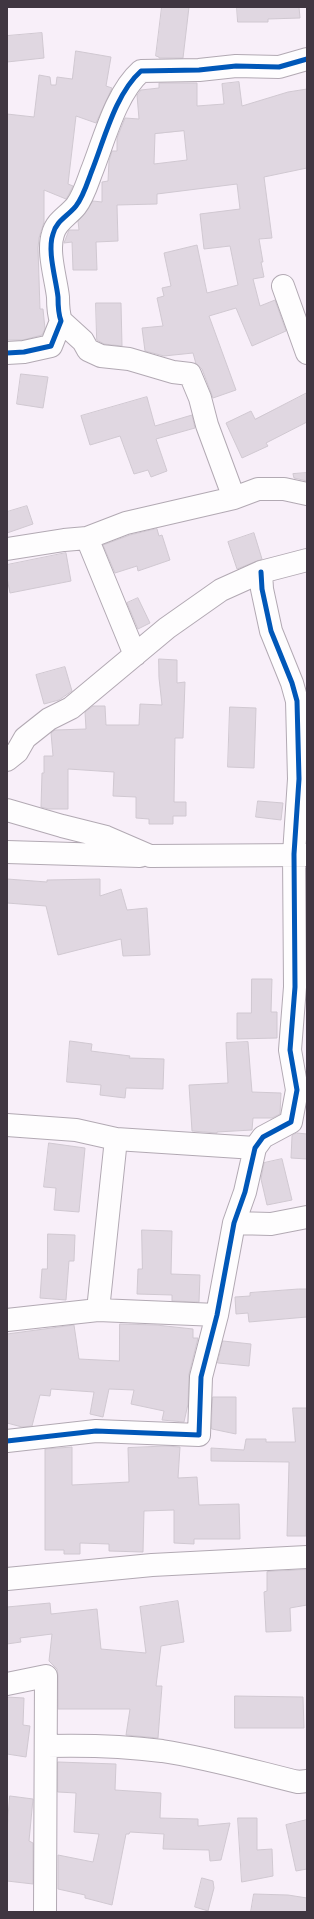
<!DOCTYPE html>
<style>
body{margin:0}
#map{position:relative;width:314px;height:1919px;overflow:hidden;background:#f8eff9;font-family:Cabin,sans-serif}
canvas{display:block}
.frame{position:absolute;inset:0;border:8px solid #403641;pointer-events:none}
</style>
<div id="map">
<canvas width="314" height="1919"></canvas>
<div class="frame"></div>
</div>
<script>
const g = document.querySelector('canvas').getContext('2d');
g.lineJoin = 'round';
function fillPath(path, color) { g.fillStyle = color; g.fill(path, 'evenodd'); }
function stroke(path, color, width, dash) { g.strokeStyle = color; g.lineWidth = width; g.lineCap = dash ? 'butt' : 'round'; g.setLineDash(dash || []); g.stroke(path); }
const building = new Path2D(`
 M162 7H189L183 58H159V57L156 56Z
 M237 7H299L300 18 268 19V22H238Z
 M42 33 44 58 7 62V36Z
 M76 51 111 57 106 86 112 88 96 123 76 116 68 184 73 186 68 196 66 199 44 190V222L39 238 38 248 40 309H43L45 329 42 335 23 340H7V114L34 117 39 75 50 77 51 85H56L57 77 72 79Z
 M239 82 242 106 288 92 307 89V168L264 177 272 238 259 239 263 262H261L264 277 253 279 260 306 275 300 286 331 252 346 236 308 209 316 236 390 213 398 202 369 196 364 193 353 164 356 145 351 142 328 163 326 157 298 164 296 162 288 171 286 164 253 197 245 207 293 238 285 230 246 204 249 200 214 240 209 237 184 157 194V204L117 205 118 241 96 242 97 270H73L72 242 64 243 69 230H79L78 221 93 201 102 202V182L108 181 109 161 112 151H117V138L125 118 139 119 137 95 141 90 159 88V83H197V106L224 104 222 84ZM184 131 187 160 154 164 155 134Z
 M96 303H121L122 346 104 344 97 340Z
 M21 374 48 377 43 408 17 404Z
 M307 393V422L266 443 268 446 242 458 226 423 251 411 255 419Z
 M147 397 155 426 192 415 195 428 156 439 167 471 151 477 148 470 134 474 120 436 90 445 81 416Z
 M307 473V481L294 478 293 474Z
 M27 506 33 524 7 533V512Z
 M157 529 159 536 162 535 170 560 138 571 137 566 115 573 103 545 130 535Z
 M254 533 262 559 237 569 228 542Z
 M66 553 71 581 10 593 7 578V565Z
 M138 598 150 623 138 629 127 603Z
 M159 659 177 660V683L185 682 183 738H175L174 802H186V816H173V824H149V819L136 818V797L113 796 114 772 68 769V809H49L41 807 42 773H44V756H53L51 733 55 730 86 729 85 712 93 706H105L106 725H139L140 704 162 705 159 678Z
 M65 667 72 691 59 700 44 704 36 675Z
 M230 707 256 708 254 768 228 767Z
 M258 801 283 803 281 820 256 817Z
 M7 879 47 882V880L100 879V896L121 889 127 910 147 908 150 955 123 956 121 939 58 955 46 906 7 903Z
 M252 979H272L271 1012H277V1038L237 1039V1013H251Z
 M70 1041 92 1044 91 1051 130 1056 129 1058 164 1059 163 1089 126 1088 125 1098 100 1095 101 1085 67 1082Z
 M248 1042 252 1092 281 1093 280 1114 272 1118H253L252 1130 217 1132V1133L192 1131 189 1085 228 1083 226 1043Z
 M297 1133 307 1134V1159L291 1158 292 1136Z
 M49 1143 85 1148 79 1212 54 1210 56 1188 44 1187Z
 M282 1159 292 1200 267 1205 261 1179 264 1163Z
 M142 1230 172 1231 171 1274 200 1275 199 1302 172 1301V1295L137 1294 138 1269H142Z
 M48 1234 75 1235 74 1261H69L66 1300 40 1298 42 1269H47Z
 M299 1289H307V1317L249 1322 248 1313 236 1314 235 1297 250 1296V1293Z
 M120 1324 156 1325 193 1329V1338H198L189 1374 188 1404 184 1422 162 1420 164 1411 131 1404 134 1390 109 1389 103 1417 90 1414 94 1392 51 1389 50 1396 40 1395 32 1426 22 1427 7 1423V1334L74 1325 79 1359 119 1361Z
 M223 1341 251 1344 249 1366 218 1363Z
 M213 1397H236V1434L212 1429Z
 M293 1408H307L306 1536H287L289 1462 211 1461V1448L244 1450 246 1439H266V1442H295Z
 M166 1446 180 1447 178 1478 197 1477 199 1505 239 1504 240 1539H194V1544L174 1543V1510L144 1511 143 1552 109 1551V1544L80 1543V1554H64V1550H45V1449L72 1447V1485L129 1482 128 1448Z
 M307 1570V1605L290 1608 291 1631 266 1632 264 1592 267 1591V1572Z
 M178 1601 184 1642 161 1646 156 1686H162L158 1738 126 1735 130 1709H58V1676L57 1669 49 1661 52 1634 20 1638 21 1642 7 1644V1607L50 1603 51 1614 97 1609 101 1649 146 1653 140 1607Z
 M235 1696 303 1697 304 1728H235Z
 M7 1697 24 1698 23 1725 30 1726 26 1757 7 1754Z
 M58 1762 116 1764 115 1790 161 1793 160 1818 198 1819V1826L230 1823 221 1860 210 1861 209 1850 163 1849 164 1834 130 1832 129 1834H126L112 1905 85 1898V1895L58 1889V1855L93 1862 99 1834 74 1832 76 1793 58 1792Z
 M10 1796 33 1799 29 1841 33 1843V1884L7 1881V1831Z
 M238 1818H257V1850L272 1849 273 1876 242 1882Z
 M307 1820V1869L296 1871 286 1825Z
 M202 1878 213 1881 214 1888 208 1911 195 1907Z
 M254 1894 288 1895 307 1898V1912H251Z`);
const minor = new Path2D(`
 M283 286 307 353
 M61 321 83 341 88 350 101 356 129 359 173 372 190 374 200 398 207 425 234 498
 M7 353 24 352 51 346 61 321C58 313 58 306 58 297 56 279 47 251 53 234 56 221 68 216 76 206 83 197 87 184 91 173 104 141 115 94 141 71L199 70 236 66 279 67 307 59
 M87 538 126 523 234 498 258 489H284L307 494
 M7 549 64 540 87 538 135 655
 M7 760 17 752 25 738 49 719 71 708 167 628 221 590 261 572 307 560
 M7 810 62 826 106 837 150 856 307 855
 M7 852 140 856
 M7 1125 76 1130 116 1139 255 1148
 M234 1223 271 1224 307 1217
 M98 1310 217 1315
 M7 1320 98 1310 116 1139
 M7 1441 96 1431 199 1435 201 1377 217 1315 234 1223 245 1192 255 1148 263 1137 291 1122 297 1090 290 1050 295 987 294 854 299 779 297 701 292 683 271 631 262 589 261 572
 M7 1579 152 1565 307 1557
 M7 1684 46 1676 45 1912
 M46 1746C85 1745 123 1746 162 1751 208 1758 253 1771 298 1782L307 1781`);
const cycleway = new Path2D(`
 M7 353 24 352 51 346 61 321C58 313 58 306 58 297 56 279 47 251 53 234 56 221 68 216 76 206 83 197 87 184 91 173 104 141 115 94 141 71L199 70 236 66 279 67 307 59
 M7 1441 96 1431 199 1435 201 1377 217 1315 234 1223 245 1192 255 1148 263 1137 291 1122 297 1090 290 1050 295 987 294 854 299 779 297 701 292 683 271 631 262 589 261 572`);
fillPath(building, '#e0d7e1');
stroke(building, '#d0c8d1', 1);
stroke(minor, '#b2a9b3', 24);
stroke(minor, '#fefdfe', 22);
stroke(cycleway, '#0057b8', 5);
</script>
